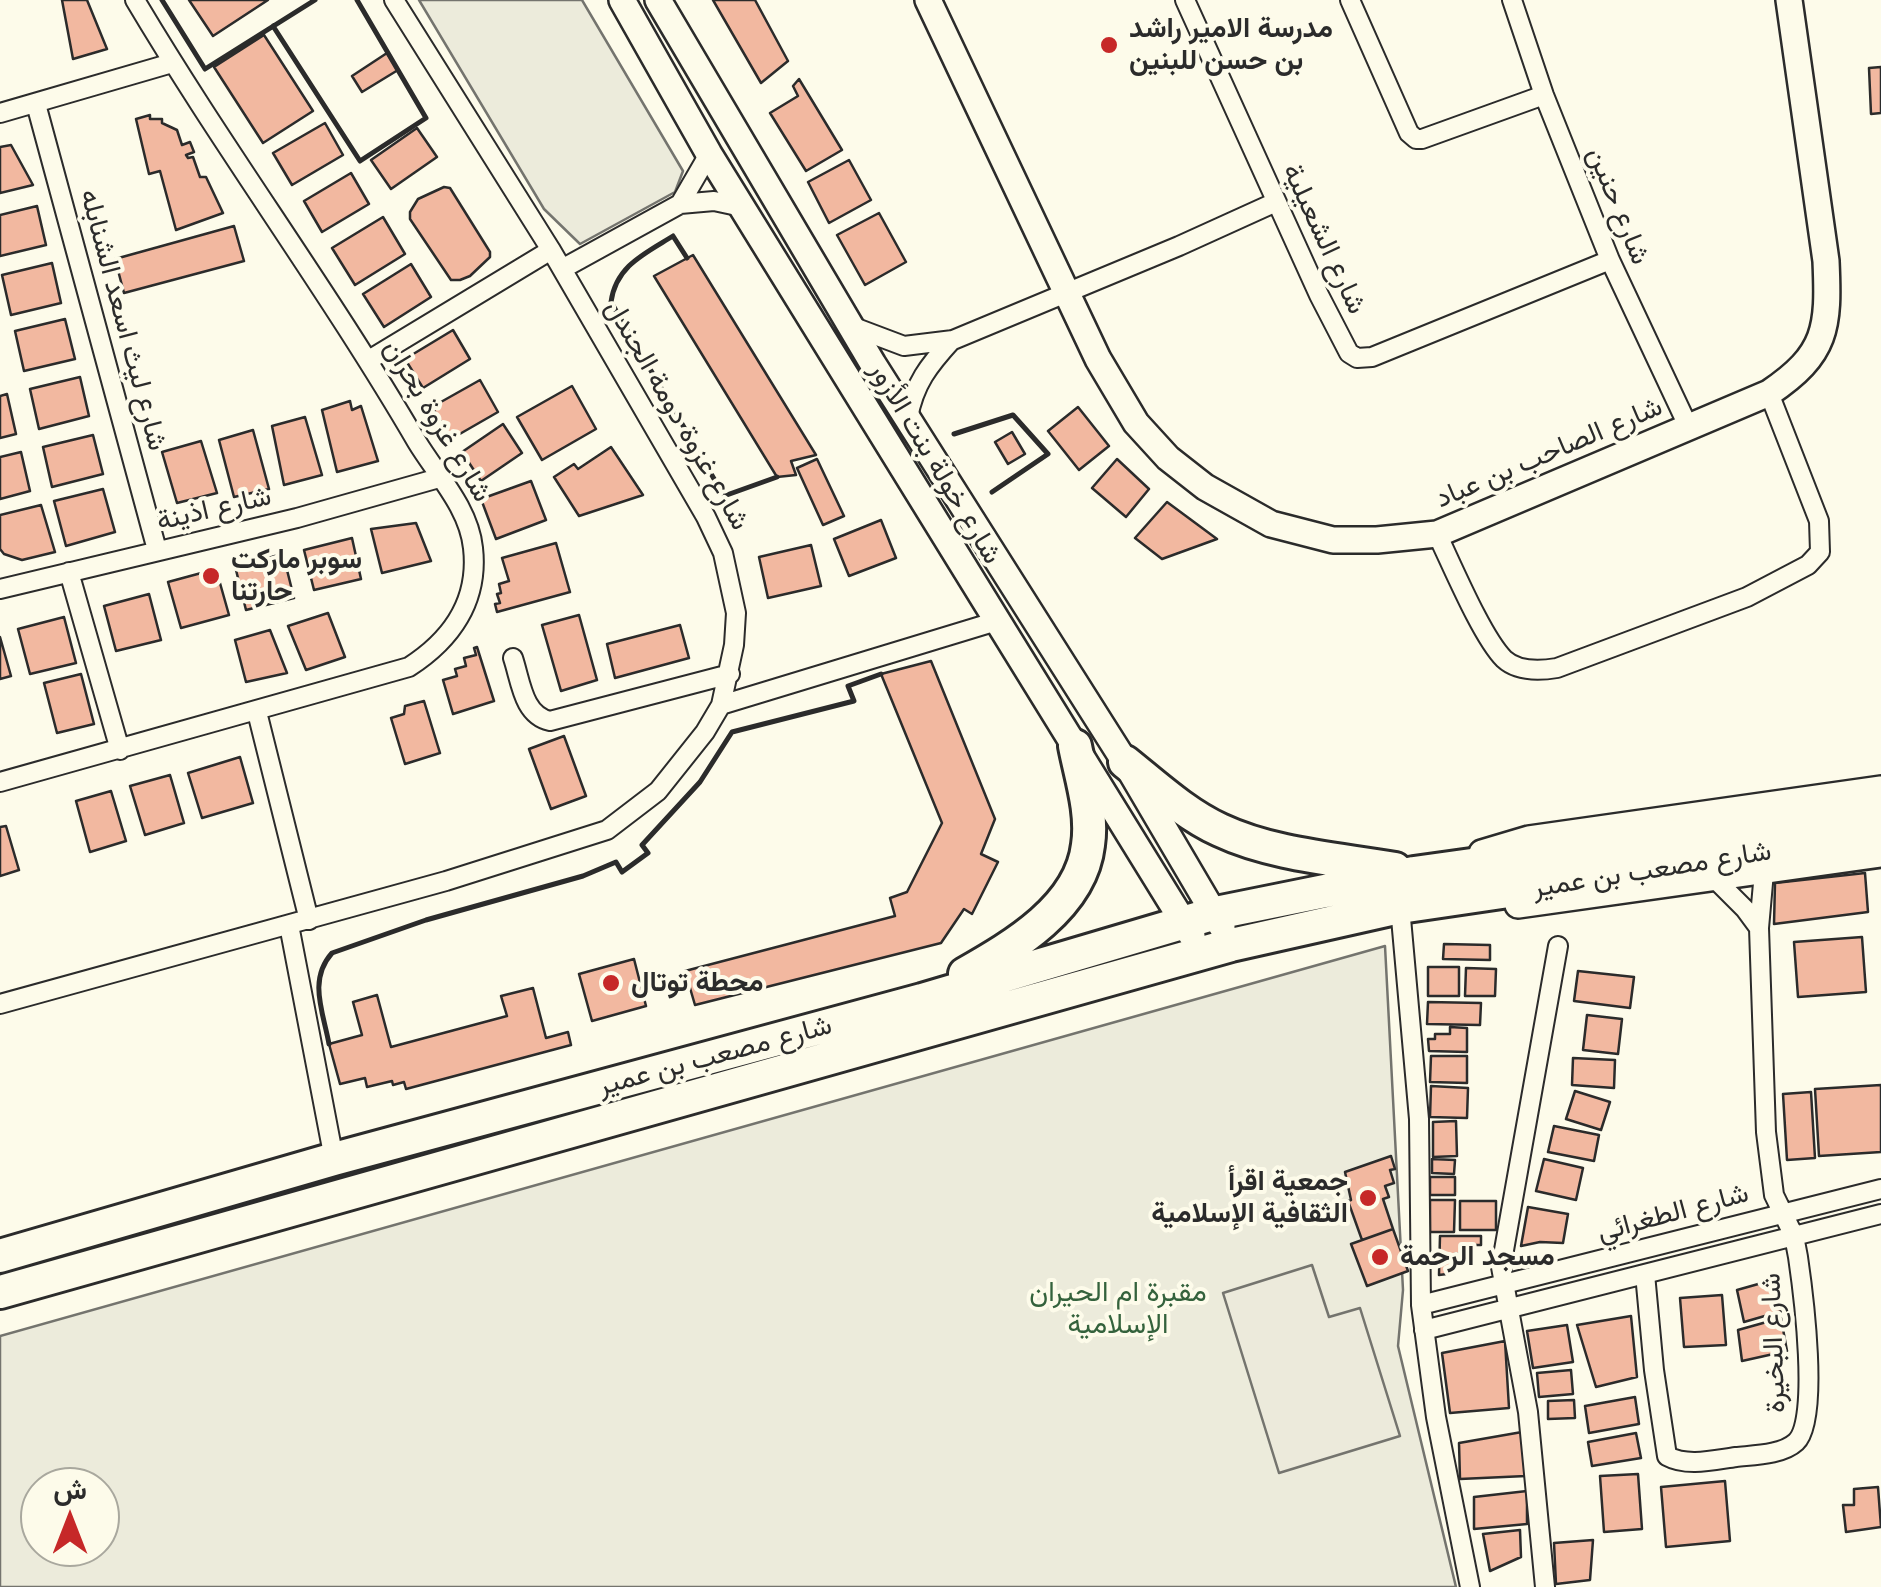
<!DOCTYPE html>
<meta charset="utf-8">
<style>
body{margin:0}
#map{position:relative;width:1881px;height:1587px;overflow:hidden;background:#fdfbea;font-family:"PT Sans",Vazirmatn,sans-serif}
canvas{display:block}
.north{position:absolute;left:20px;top:1467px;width:100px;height:100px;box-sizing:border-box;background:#fdfbea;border:2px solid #a9a89e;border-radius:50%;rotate:0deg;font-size:28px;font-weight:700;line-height:40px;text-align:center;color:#2b2b2b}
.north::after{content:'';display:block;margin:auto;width:35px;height:45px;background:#c62828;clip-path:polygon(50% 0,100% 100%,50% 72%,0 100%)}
</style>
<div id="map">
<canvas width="1881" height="1587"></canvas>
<div class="north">ش</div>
</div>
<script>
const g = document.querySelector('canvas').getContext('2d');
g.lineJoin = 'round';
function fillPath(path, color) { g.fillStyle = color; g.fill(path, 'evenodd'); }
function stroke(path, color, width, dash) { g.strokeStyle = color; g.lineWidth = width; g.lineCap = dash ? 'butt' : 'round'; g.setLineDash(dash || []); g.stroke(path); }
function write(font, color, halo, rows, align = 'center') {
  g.font = font + ' "PT Sans",Vazirmatn,sans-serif'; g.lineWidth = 8; g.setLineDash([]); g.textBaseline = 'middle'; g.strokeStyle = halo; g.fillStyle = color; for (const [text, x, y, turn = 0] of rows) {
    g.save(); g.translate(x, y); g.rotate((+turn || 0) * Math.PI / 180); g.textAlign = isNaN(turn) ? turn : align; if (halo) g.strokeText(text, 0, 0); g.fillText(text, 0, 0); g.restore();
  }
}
const green = new Path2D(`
 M419 0H582L683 171 675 192 580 244 544 209Z
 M1385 946 1403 1290 1398 1346 1456 1587H0V1336ZM40 1487H100V1547H40Z`);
const parking = new Path2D(`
 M1312 1265 1329 1317 1360 1308 1400 1436 1279 1473 1223 1293Z`);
const building = new Path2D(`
 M62 0H87L107 49 73 59Z
 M189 0H268L213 36Z
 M713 0H755L788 61 761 83Z
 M264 35 313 111 263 143 214 67Z
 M387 53 398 70 362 92 352 76Z
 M1881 67V113L1871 114 1869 68Z
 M799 79 842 150 806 171 770 113 798 96 793 86Z
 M150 115V119H162V123L177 130 182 145 190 142 194 152 186 155 188 158 193 157 200 177H206L223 213 176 230 160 171 149 174 136 119Z
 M325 123 343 155 292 185 273 153Z
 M417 128 437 157 391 189 371 160Z
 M11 145 33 185 0 193V147Z
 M849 160 871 200 829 223 808 182Z
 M351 173 369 204 322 232 304 201Z
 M444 187 450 188 490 252V257L470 276 460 280H451L410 219V212L418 199Z
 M37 206 46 245 0 256V215Z
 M879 213 906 262 865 285 837 235Z
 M383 217 405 254 355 285 332 248Z
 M234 226 244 261 124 293 115 259Z
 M693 255 816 455 791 461 796 475 777 477 654 276Z
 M52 263 61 303 11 315 2 275Z
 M411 264 431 297 384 327 363 294Z
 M65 319 75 359 24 371 15 331Z
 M453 330 470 359 423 388 405 359Z
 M80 377 89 416 39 429 30 389Z
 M480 380 498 412 451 439 432 407Z
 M572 386 596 429 542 460 517 417Z
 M7 394 16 434 0 438V396Z
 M350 401 352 410 361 406 378 461 337 472 322 410Z
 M1078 407 1109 446 1079 470 1048 431Z
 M305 417 322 475 284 485 272 426Z
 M503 424 522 453 481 481 462 452Z
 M253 430 269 489 234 497 219 440Z
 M1012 432 1025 454 1008 464 995 442Z
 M93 435 103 474 52 487 43 447Z
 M201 441 217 493 177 503 162 452Z
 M611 447 643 495 579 516 554 477 574 464 578 469Z
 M21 452 30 491 0 499V457Z
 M817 459 844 516 823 525 797 468Z
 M1117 459 1149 489 1126 517 1092 488Z
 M531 481 546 520 496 539 481 499Z
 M103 489 115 532 66 546 54 501Z
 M1167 502 1217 539 1162 559 1135 538Z
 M41 505 55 552 22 560 4 554 0 549V515Z
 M881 520 896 558 849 576 834 539Z
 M416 523 431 561 382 573 371 529Z
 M352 538 361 579 314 590 304 550Z
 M556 543 570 592 497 612 495 604 500 603 497 594 501 593 499 584 509 581 502 558Z
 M811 545 821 586 768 598 759 557Z
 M283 554 294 598 246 610 235 566Z
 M216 569 229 615 181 628 168 582Z
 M149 594 161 640 116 651 104 606Z
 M328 613 345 657 306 670 288 626Z
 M579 615 597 680 561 691 542 625Z
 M64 617 76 663 30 674 18 629Z
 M680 625 689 658 615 678 607 644Z
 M270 630 287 673 246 682 235 640Z
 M0 637 11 676 0 679Z
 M477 647 494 701 453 714 443 680 457 676 455 669 466 666 464 658 476 655 474 648Z
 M931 661 995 819 981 854 998 862 972 914 964 909 941 943 695 1005 685 971 895 916 890 898 907 892 942 823 881 674Z
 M81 674 94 724 57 733 44 683Z
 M424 701 440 753 405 764 391 718 404 714 405 706Z
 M564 736 586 796 551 809 529 749Z
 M240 757 253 803 202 818 188 773Z
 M170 775 184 823 145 835 130 786Z
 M111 791 126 841 90 852 76 801Z
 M6 826 19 870 0 876V827Z
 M1865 873 1868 912 1774 924 1775 883Z
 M1862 937 1866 992 1798 997 1794 942Z
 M1444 944 1490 945V960L1443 959Z
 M634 959 646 1006 592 1021 579 974Z
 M1428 967H1459V996H1428Z
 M1466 968 1496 969 1495 996H1465Z
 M1578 971 1634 977 1630 1008 1574 1001Z
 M533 988 546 1038 568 1032 571 1045 406 1089 404 1082 393 1085 392 1081 367 1087 365 1078 340 1084 329 1044 362 1035 353 1002 377 995 391 1047 507 1016 501 996Z
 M1428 1002 1481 1003 1480 1025 1427 1024Z
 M1587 1015 1622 1019 1618 1054 1583 1050Z
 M1450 1027 1467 1028V1052L1429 1051 1428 1039H1435V1034H1450Z
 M1431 1056H1467V1083L1430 1082Z
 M1573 1058 1615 1060 1614 1088 1572 1085Z
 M1881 1085V1152L1819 1156 1815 1089Z
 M1431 1086 1468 1088 1467 1118 1430 1117Z
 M1575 1091 1610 1102 1601 1130 1566 1119Z
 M1811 1092 1815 1158 1787 1160 1783 1094Z
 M1456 1121 1457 1156 1433 1157V1122Z
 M1554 1126 1599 1135 1594 1161 1548 1152Z
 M1391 1156 1395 1169 1390 1170 1394 1183 1385 1186 1389 1197 1383 1199 1393 1229 1362 1240 1348 1201 1351 1200 1345 1172Z
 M1432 1159 1455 1160 1454 1174 1432 1173Z
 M1544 1159 1583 1168 1576 1200 1536 1191Z
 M1430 1177H1455V1195H1430Z
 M1430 1200H1455L1454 1232H1430Z
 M1460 1201H1496V1230H1460Z
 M1528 1207 1568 1214 1563 1243 1540 1242 1521 1246Z
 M1393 1229 1408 1271 1367 1286 1351 1244Z
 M1440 1236H1481V1245H1472L1471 1253 1454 1254 1453 1268H1447V1274L1439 1275Z
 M1776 1279 1782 1311 1744 1322 1737 1290Z
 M1722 1295 1726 1345 1684 1347 1680 1298Z
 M1631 1316 1637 1377 1596 1387 1577 1325Z
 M1781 1318 1787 1351 1742 1361 1738 1330Z
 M1567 1325 1573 1362 1533 1368 1527 1331Z
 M1505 1341 1509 1408 1450 1413 1442 1353Z
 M1571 1370 1573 1394 1539 1397 1537 1373Z
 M1635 1397 1639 1424 1589 1433 1585 1406Z
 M1574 1400 1575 1418 1548 1419V1401Z
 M1522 1432 1526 1476 1460 1479 1459 1443Z
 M1636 1433 1641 1458 1592 1466 1588 1442Z
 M1638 1474 1642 1529 1604 1532 1600 1476Z
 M1725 1481 1730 1541 1666 1547 1661 1487Z
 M1878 1487 1881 1527 1846 1532 1843 1505H1854V1489Z
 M1527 1491V1524L1474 1529V1497Z
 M1520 1530 1521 1557 1490 1571 1483 1534Z
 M1593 1540 1590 1580 1556 1584 1554 1543Z`);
const street = new Path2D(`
 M1185 0 1319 295 1349 353 1357 358 1372 357 1610 260
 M1350 0 1409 133 1416 139H1422L1544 95
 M1512 0 1544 95 1610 260 1688 426
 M36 104 157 550
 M0 113 172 63
 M680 204 709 154
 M562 269 680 204 714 201 742 207
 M851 326 904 346 953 340 1179 246 1276 202
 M369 360 551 250
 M908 418C914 384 929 365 952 340
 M1437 534C1452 565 1482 637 1504 659 1518 672 1539 671 1557 668L1747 597 1808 565 1820 552 1819 521 1769 393
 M69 572 120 750
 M0 589 297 518 439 478
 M513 658C521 682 523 715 550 721L730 674
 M721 705 997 621
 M257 712 309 920
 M0 782 409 667C451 640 479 601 473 548 469 508 437 475 417 442 329 291 224 150 135 0
 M1715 879 1745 909 1759 928
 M1400 907 1419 1119 1421 1305 1436 1417 1470 1587
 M289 925 334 1159
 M0 1004 446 881 607 830 658 791 705 732 721 705 734 645 736 613 723 553 706 517 551 250 394 0
 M1645 1274 1654 1370 1667 1456C1687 1467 1714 1460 1736 1457 1754 1455 1782 1455 1796 1442 1820 1420 1803 1291 1798 1257L1794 1236 1774 1195 1766 1132 1759 928 1764 872
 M1421 1305 1881 1189
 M1424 1330 1881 1214
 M1545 1587 1528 1412 1501 1267 1558 946`);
const secondary = new Path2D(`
 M622 0 709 154 1192 936
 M658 0 873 364 1125 762 1222 927
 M928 0 1098 359 1136 423 1168 458 1205 487 1271 524 1333 540H1377L1437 534 1769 393C1827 354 1829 328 1826 261L1789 0
 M1482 853 1529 839 1881 789
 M1518 905 1881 854`);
const highway = new Path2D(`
 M1125 762C1155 786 1185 814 1220 830 1273 855 1338 859 1395 869
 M965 974C1014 946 1081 907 1088 845 1093 812 1081 777 1075 746
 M0 1256 334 1159 922 1000 1216 913 1414 873 1881 808
 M0 1292 1231 945 1400 907 1881 836`);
const wall = new Path2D(`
 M162 0 205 69 315 0
 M273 26 360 161 426 118 357 0
 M687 258 673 236C644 254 616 266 611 302L724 496 777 477
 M954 434 1013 415 1048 454 992 492
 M329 1044C323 1011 308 980 332 953L426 920 583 876 616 862 622 872 648 853 642 845 700 782 732 732 854 701 848 686 881 674`);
const markers = [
 [1109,45,10,"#c62828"],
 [211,576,10,"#c62828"],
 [611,983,10,"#c62828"],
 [1368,1198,10,"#c62828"],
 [1380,1257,10,"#c62828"]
];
const poiNames = [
 ["مدرسة الامير راشد",1129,29],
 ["بن حسن للبنين",1129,61],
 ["سوبر ماركت",231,560],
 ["حارتنا",231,592],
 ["محطة توتال",631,983],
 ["جمعية اقرأ",1348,1182,"right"],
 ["الثقافية الإسلامية",1348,1214,"right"],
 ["مسجد الرحمة",1400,1257]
];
const streetNames = [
 ["شارع حنين",1618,206,68],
 ["شارع الشعيلية",1324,239,65],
 ["شارع ليث اسعد الشنابله",123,320,75],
 ["شارع غزوة دومة الجندل",677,415,60],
 ["شارع غزوة بحران",437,421,59],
 ["شارع الصاحب بن عباد",1549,453,-23],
 ["شارع خولة بنت الأزور",935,463,59],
 ["شارع اذينة",214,509,-13],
 ["شارع مصعب بن عمير",1652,870,-9],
 ["شارع مصعب بن عمير",715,1056,-15],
 ["شارع الطغرائي",1673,1213,-15],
 ["شارع البخيرة",1774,1343,-92]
];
const parkNames = [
 ["مقبرة ام الحيران",1118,1293],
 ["الإسلامية",1118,1325]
];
fillPath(green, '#ecebdb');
stroke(green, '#74746e', 2.5);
fillPath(parking, '#eceadb');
stroke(parking, '#74746e', 2.5);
fillPath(building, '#f2b8a0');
stroke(building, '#2b2b2b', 2.5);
stroke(street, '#2b2b2b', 22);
stroke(secondary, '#2b2b2b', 30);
stroke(highway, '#2b2b2b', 38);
stroke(street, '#fdfbea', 18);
stroke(secondary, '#fdfbea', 25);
stroke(highway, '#fdfbea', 32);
stroke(wall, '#2b2b2b', 5);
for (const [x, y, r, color] of markers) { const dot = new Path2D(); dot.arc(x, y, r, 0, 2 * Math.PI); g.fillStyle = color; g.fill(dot); stroke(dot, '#fdfbea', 4); }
write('bold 28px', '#2b2b2b', '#fdfbea', poiNames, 'left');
write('28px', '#2b2b2b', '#fdfbea', streetNames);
write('28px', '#34623c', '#fdfbea', parkNames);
</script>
